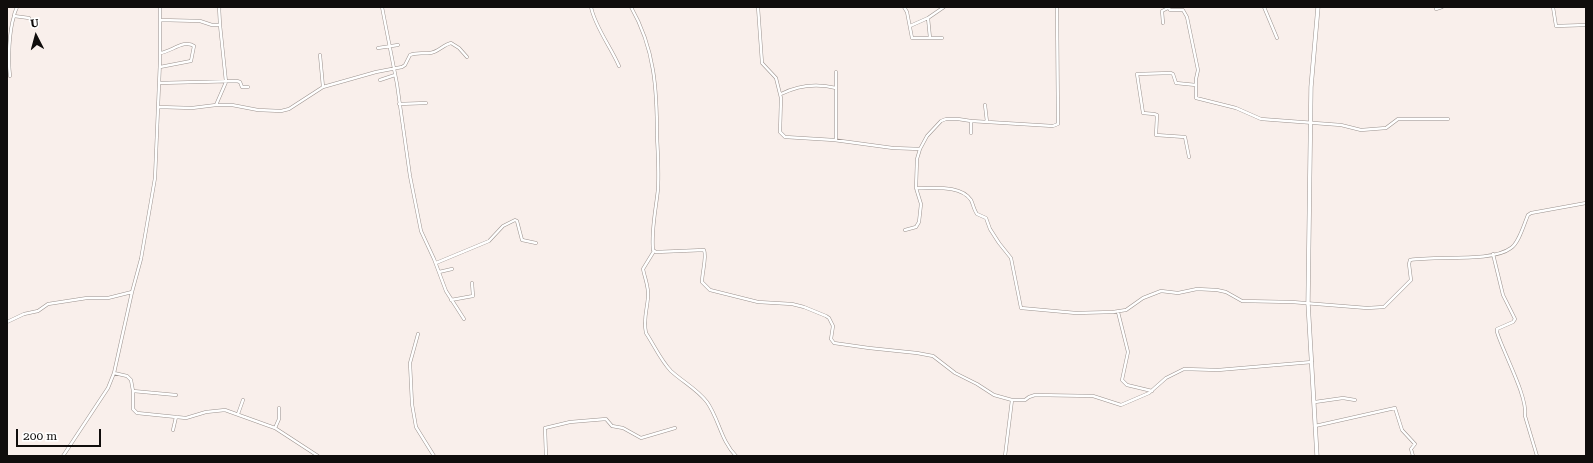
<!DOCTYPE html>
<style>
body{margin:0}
#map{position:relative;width:1593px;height:463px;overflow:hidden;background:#f9efeb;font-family:"Roboto Serif",serif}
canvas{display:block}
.frame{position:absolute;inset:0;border:8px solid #100d0c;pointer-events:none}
.north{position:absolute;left:16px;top:16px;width:40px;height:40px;-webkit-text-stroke:3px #fff;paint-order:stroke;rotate:354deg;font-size:11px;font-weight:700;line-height:16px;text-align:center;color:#100d0c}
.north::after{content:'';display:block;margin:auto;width:14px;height:18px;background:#100d0c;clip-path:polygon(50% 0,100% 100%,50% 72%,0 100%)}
.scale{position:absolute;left:16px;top:429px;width:85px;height:18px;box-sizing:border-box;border:2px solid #100d0c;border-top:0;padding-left:5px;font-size:12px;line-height:14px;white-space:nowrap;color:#100d0c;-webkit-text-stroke:3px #fff;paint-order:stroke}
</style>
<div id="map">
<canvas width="1593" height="463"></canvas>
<div class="frame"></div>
<div class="north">U</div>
<div class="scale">200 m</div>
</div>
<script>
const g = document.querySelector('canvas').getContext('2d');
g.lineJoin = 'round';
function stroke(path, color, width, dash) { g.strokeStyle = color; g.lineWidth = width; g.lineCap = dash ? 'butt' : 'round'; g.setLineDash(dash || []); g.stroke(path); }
const street = new Path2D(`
 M219 7 220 25
 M382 7 397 84 410 176 421 231 434 259 446 291 464 319
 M591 7C595 27 611 47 619 66
 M631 7C655 49 657 90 657 137 658 154 659 172 658 189 656 209 651 230 653 250L656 252 704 250C707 256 702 273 702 282L710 290 758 302 792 304 804 307 826 316 829 318 833 326 831 339 834 343 869 348 917 353 933 356 955 373 977 384 994 395 1012 400 1005 456
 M758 7 762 63 776 78 781 98 780 132 785 137 834 140 893 148 920 149
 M904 7 907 12 912 38H942
 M1168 7 1170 10H1183L1187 17 1198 70 1196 79V98L1236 108 1261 119 1341 125 1361 130 1386 128 1398 119H1448
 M1264 7 1277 38
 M1553 7 1556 26 1586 25
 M1436 9 1442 7
 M14 16 29 18
 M160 20 200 21 212 25H220L226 82 216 105
 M1163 23 1162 11 1168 8
 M910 26 928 18
 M930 38 928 18 944 7
 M378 48 398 45
 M320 55 323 87
 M160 67 191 61 194 46C184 39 171 52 160 53
 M10 76C8 59 9 32 14 16 14 13 16 10 17 7
 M380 80 395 75
 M159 83 237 81 240 82 242 87H248
 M781 94C799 85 816 83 836 88
 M399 104 426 103
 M985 105 987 122
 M159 107 192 108 216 105H232L258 110 281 111 289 109 323 87 376 72 402 67 405 65 410 55C417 52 423 54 430 53 438 52 443 45 451 43L459 48 467 57
 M971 133V121
 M836 140V72
 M1189 157 1185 137 1156 135 1157 115 1154 114 1143 113 1137 74 1171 73 1173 74 1176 83 1196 85
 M916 188C932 189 960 184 971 200 973 204 974 210 977 214L986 218 990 229 999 243 1011 258 1021 308 1076 313 1113 312 1126 310 1143 298 1161 291 1178 293 1197 289 1217 290 1226 292 1242 301 1292 302 1367 308 1384 307 1411 280 1409 264 1410 260C1436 255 1491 263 1511 248 1519 243 1524 224 1528 215L1531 213 1586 203
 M905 230 916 227 919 222 921 204 916 188 917 159 920 149 927 136 941 121 946 119H958L971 121 1053 126 1058 124 1057 7
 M654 251 643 269C645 279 649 287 648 297 647 311 643 319 646 333 654 345 661 361 671 371 683 382 697 389 707 402 719 419 721 441 736 456
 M1493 254 1503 295 1515 319 1513 322 1497 329V332C1503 352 1528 397 1525 416L1537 456
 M436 263 489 241 503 226 515 220 517 221 522 240 536 243
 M439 272 452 269
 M451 300 473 296 472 283
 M1118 312 1128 352 1122 380 1127 385 1152 391
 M7 322 24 314 38 311 48 304 87 298H108L132 292
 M418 334 410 363 412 404 416 427 434 456
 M114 373 127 376 131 380 133 391V409L137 413 186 418 206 412 225 410 275 428 318 456
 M133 391 176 395
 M1012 400H1025L1029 397 1035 395 1093 396 1121 405 1149 393 1166 378 1184 369 1218 370 1312 362
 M1315 402 1343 398 1355 400
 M238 414 243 400
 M1315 426 1395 408 1402 430 1415 444 1411 449 1413 456
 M275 428 279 419V408
 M173 430 176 417
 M63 456 108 388 114 373 132 292 141 259 155 178 160 61V7
 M546 456 545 428 570 422 606 419 612 426 623 428 641 438 675 428`);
const secondary = new Path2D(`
 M1317 456 1308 303 1311 87 1318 7`);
stroke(street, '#9b928e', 3.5);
stroke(secondary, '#9b928e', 4.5);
stroke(street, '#fff', 2.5);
stroke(secondary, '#fff', 3.5);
</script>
